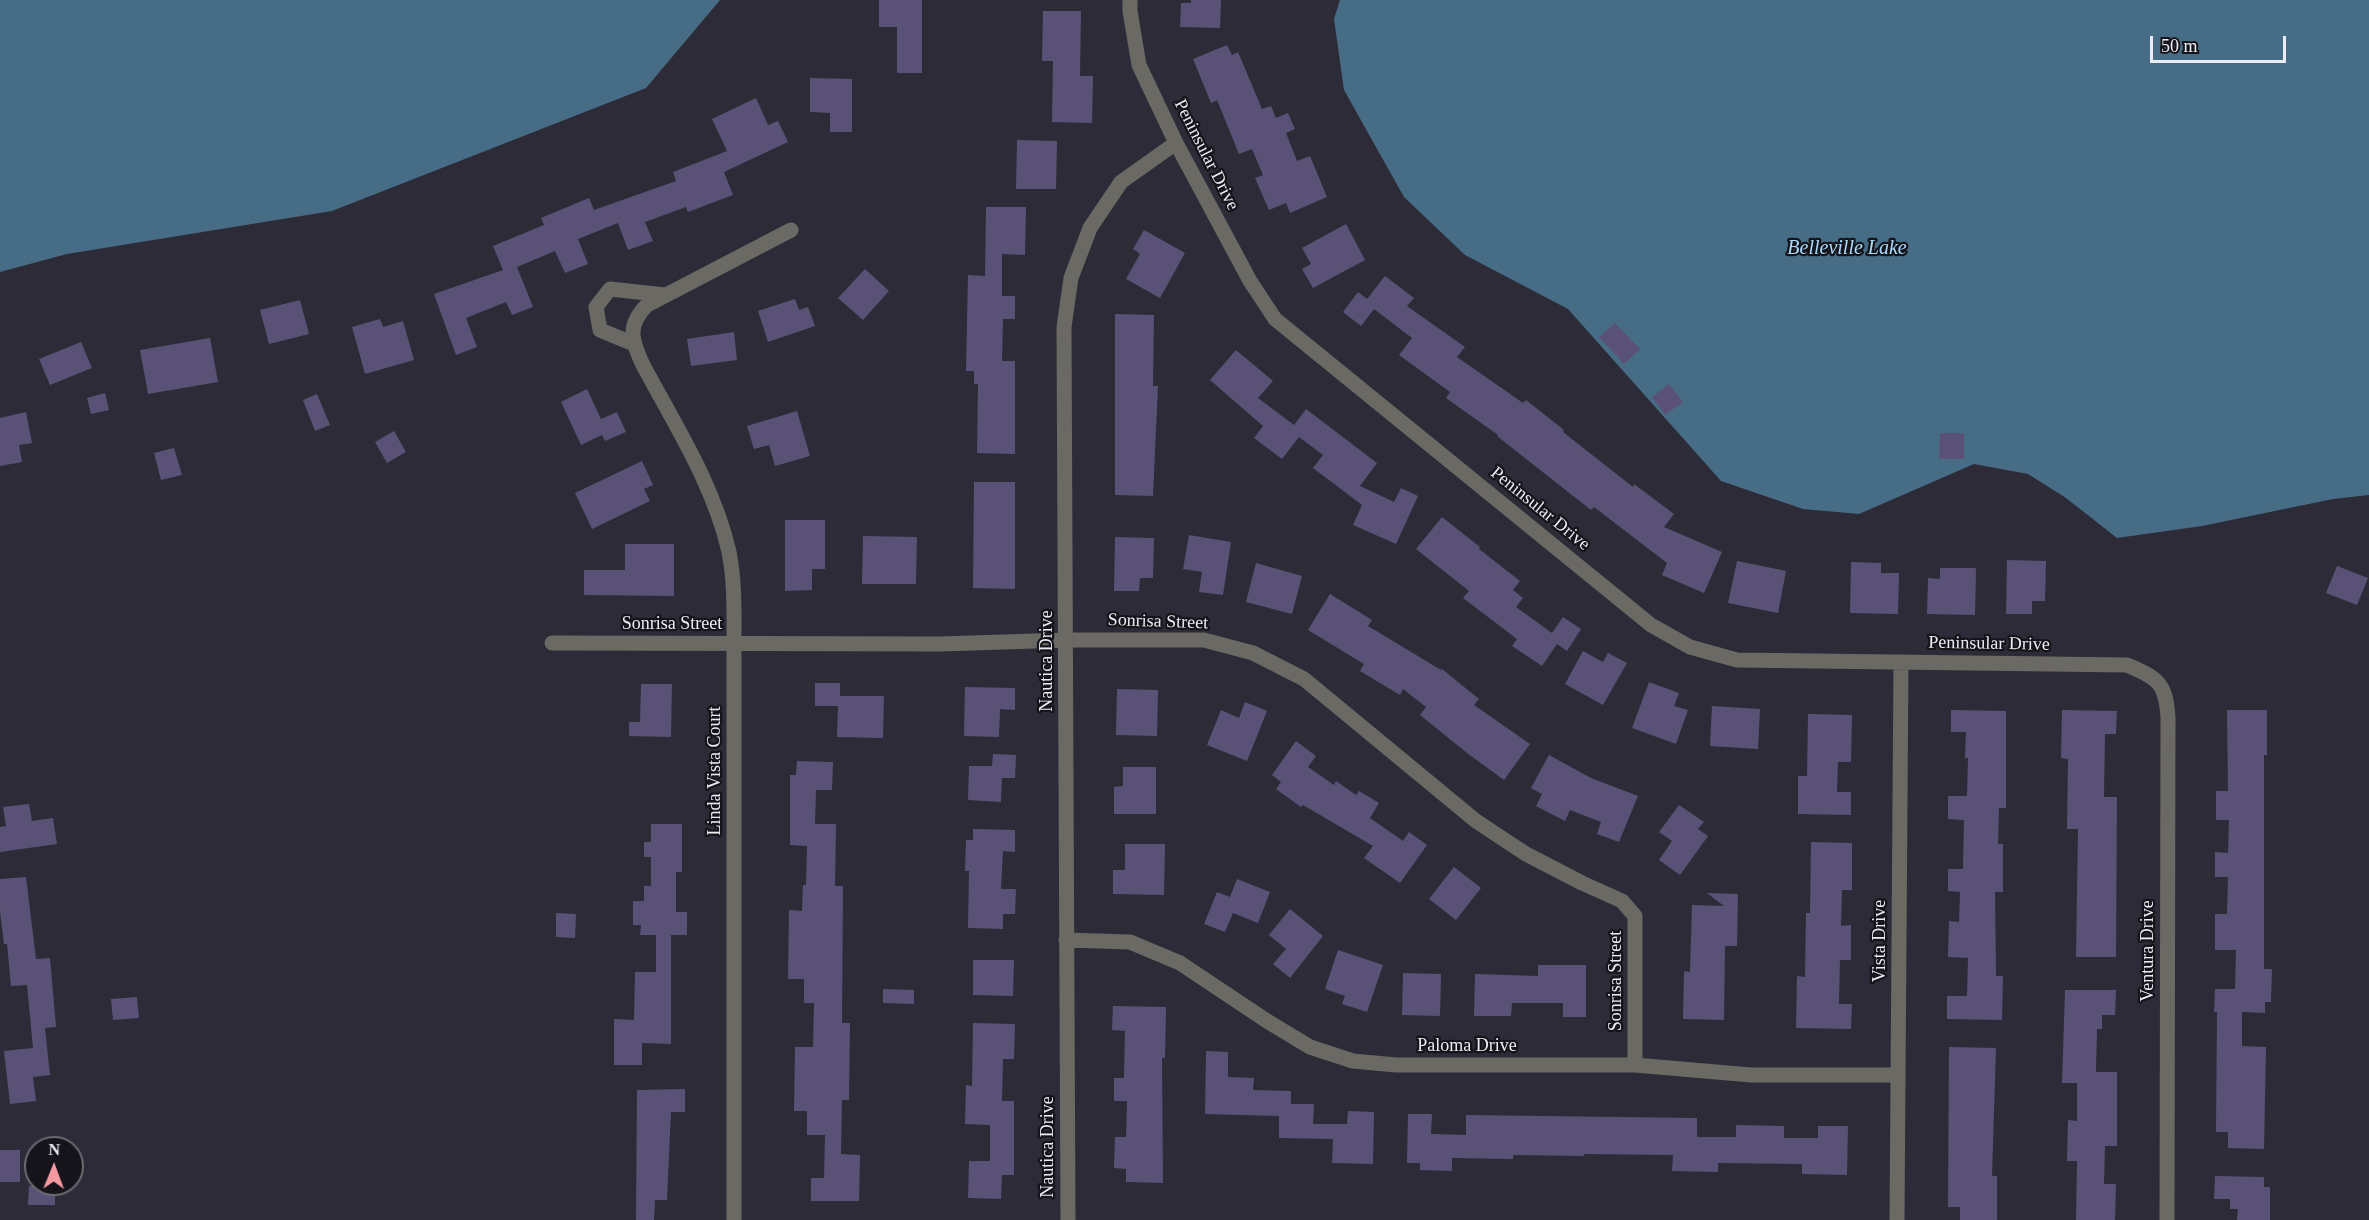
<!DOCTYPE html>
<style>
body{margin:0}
#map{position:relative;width:2369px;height:1220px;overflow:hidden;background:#2d2b37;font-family:"Times New Roman",serif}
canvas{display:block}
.north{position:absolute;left:24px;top:1136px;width:60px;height:60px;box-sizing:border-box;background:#15141a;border:2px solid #6b6a71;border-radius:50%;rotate:1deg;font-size:16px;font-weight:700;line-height:24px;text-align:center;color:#ecebf3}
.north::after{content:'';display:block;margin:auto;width:21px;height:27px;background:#f49aa0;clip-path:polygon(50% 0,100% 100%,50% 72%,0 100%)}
.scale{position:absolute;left:2150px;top:36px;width:136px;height:27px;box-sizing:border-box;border:3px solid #ecebf3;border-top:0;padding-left:8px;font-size:18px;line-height:21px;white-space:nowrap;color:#ecebf3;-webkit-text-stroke:4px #15141a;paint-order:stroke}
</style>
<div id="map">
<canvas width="2369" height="1220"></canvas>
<div class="north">N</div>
<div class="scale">50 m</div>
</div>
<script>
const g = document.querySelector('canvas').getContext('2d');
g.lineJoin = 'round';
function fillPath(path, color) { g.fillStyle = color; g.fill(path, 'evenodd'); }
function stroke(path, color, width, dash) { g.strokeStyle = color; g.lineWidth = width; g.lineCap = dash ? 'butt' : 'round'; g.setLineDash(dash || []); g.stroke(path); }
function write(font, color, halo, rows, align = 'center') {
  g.font = font + ' "Times New Roman",serif'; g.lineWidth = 4.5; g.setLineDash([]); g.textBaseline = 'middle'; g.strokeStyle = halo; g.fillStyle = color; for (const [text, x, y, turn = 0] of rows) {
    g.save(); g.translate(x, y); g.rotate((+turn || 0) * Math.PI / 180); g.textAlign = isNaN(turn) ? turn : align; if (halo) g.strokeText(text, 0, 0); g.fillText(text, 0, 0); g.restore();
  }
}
const water = new Path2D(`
 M0 0H720L646 88 332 211 67 254 0 272Z
 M1340 0H2369V495L2333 499 2202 526 2117 538 2066 498 2028 474 1974 464 1859 514 1803 509 1721 481 1568 309 1465 255 1404 197 1344 90 1334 19Z`);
const building = new Path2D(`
 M879 0H922V73H897V27H879Z
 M1191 0H1221L1220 28 1180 27 1181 3H1191Z
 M1043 11H1081L1080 76H1093L1092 123 1052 122 1053 61H1042Z
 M1227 45 1232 55 1238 52 1262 109 1271 106 1276 118 1288 113 1295 129 1286 133 1297 161 1310 156 1327 197 1290 213 1286 203 1269 210 1255 178 1263 175 1252 149 1239 154 1217 100 1211 103 1193 59Z
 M810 78 852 79V132H830V113L810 112Z
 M756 98 768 125 778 121 788 142 724 172 733 195 688 212 686 207 645 222 653 241 628 250 618 223 578 239 588 264 565 273 555 251 517 267 533 307 512 315 506 302 466 318 477 347 456 355 434 294 503 270 493 246 544 225 541 218 589 198 594 210 676 181 673 172 727 151 712 119Z
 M1017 140 1057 141 1056 189H1016Z
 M986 207H1026L1025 255 1002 254V296H1015V319H1003L1002 361H1015V454L977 453 978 384H974V371H966L968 275 985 276Z
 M1346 224 1365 260 1313 288 1302 269 1311 264 1302 248Z
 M1144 230 1185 253 1160 298 1126 279 1140 254 1133 249Z
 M865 269 889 291 863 320 838 298Z
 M1385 276 1414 298 1407 306 1465 347 1457 357 1523 403 1526 400 1564 430 1563 432 1633 487 1634 484 1674 514 1664 527 1722 552 1704 593 1662 575 1667 563 1594 507 1591 510 1497 436 1498 435 1446 398 1450 392 1399 355 1412 338 1374 309 1361 326 1343 312 1358 292 1367 299Z
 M795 299 799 310 808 307 815 326 768 342 758 311Z
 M300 300 309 334 269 344 260 310Z
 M1115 314 1154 315 1153 386H1158L1153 496 1115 495Z
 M380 319 383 327 403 321 414 360 365 374 352 327Z
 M1615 323 1640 349 1624 364 1599 337Z
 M734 332 737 360 691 366 687 339Z
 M210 338 218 382 148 394 140 350Z
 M81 342 92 368 50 385 39 359Z
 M1236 350 1273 381 1258 398 1294 425 1306 409 1377 463 1360 486 1394 502 1401 488 1418 496 1396 544 1353 525 1362 505 1313 468 1323 455 1299 437 1282 459 1254 438 1263 426 1210 380Z
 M1669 384 1683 402 1665 415 1652 397Z
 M587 389 601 419 617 412 626 432 605 441 602 435 581 445 561 402Z
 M105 393 109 410 91 414 87 398Z
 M317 394 330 425 315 431 303 400Z
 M797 411 810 456 775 466 769 445 754 449 747 426Z
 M26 412 32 443 19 445 22 462 0 466V418Z
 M394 431 406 452 387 463 375 442Z
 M1940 433H1964V459H1939Z
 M174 448 182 475 161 480 154 453Z
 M642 461 653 485 644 489 650 501 592 529 575 493Z
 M974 482H1015V589L973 588Z
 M1442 517 1480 547 1479 549 1520 581 1513 590 1523 598 1516 607 1552 633 1563 617 1581 629 1567 651 1557 644 1542 666 1512 646 1517 639 1463 598 1469 591 1416 549Z
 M785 520H825V569H812V590L785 591Z
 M1189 535 1231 542 1223 595 1199 592 1202 572 1183 569Z
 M863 536 917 537 916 584H862Z
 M1115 537 1154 538 1153 578H1140L1139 591H1114Z
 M625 544H674V596L584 595V570H625Z
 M2007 560 2046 561 2045 601H2032V614H2006Z
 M1737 561 1786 571 1778 613 1728 603Z
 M1851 562 1881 563V573H1899L1898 614 1850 613Z
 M1256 563 1302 576 1292 614 1246 602Z
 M2337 566 2368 578 2357 605 2326 593Z
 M1940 568H1976L1975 615 1927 614 1928 578 1940 579Z
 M1330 594 1372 620 1368 626 1441 670 1442 669 1479 699 1474 705 1530 744 1504 780 1467 753 1420 715 1426 707 1403 689 1400 695 1360 671 1364 664 1308 630Z
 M1583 651 1603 662 1608 653 1627 663 1603 705 1565 684Z
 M1649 682 1679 693 1674 706 1688 710 1676 744 1632 728Z
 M815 683H840V696H884L883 738 837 737 838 706H815Z
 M641 684H672L671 737 629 736V722H640Z
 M965 687 1015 688V710L1000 709 999 737 964 736Z
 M1117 689 1158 690 1157 736 1116 735Z
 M1245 702 1267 711 1247 761 1207 745 1221 710 1239 718Z
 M1712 706 1760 709 1758 749 1710 746Z
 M1951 710 2006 711V808H1999L1998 844H2003V892H1995L1996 976H2003L2002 1020 1947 1019V996H1967L1968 958 1948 957 1949 921 1959 922 1960 892 1948 891V869H1963L1964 820 1948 819V796H1967L1968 758H1965L1966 732H1951Z
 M2062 710 2117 711 2116 734H2105L2104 797H2117L2116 957H2076L2078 829H2067L2068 759 2061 758Z
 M2227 710H2267V755H2264V969H2272L2271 1002H2265V1013L2242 1012V1046L2266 1047 2264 1149 2228 1148V1132H2216L2217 1012H2214L2215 989H2235L2236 950H2215V914H2227L2228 877H2215V852L2228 853 2229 820H2216V791H2228Z
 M1808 714 1852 715 1851 762H1838L1837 792H1851V815L1798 814V776H1807Z
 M1296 741 1316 756 1308 767 1334 785 1336 781 1356 795 1359 791 1379 803 1370 818 1403 841 1409 832 1427 845 1400 883 1364 858 1373 846 1303 805 1301 807 1276 789 1281 782 1272 775Z
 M993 754 1016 755 1015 778H1002L1001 802 968 800 969 766H992Z
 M1549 755 1591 778 1638 796 1619 842 1597 834 1601 822 1570 810 1565 821 1536 806 1542 794 1531 788Z
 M797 761 833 762 832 790H816L815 824H836L835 886H843L842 1023H850L849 1100H842L841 1154 860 1155 859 1201H811V1178H824L825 1135H807V1111H794L795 1047H813L814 1003H804V979H788L789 910 802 911 803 885H806L807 846 790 845V775H796Z
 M1123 767H1156V814H1114V787L1123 786Z
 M29 804 32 821 53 818 57 844 0 852V827L6 826 3 807Z
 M1679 805 1704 822 1698 829 1708 836 1680 875 1659 860 1672 841 1659 832Z
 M651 824H682V872H676V912H687V935H671V1044L642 1043V1065H614V1019L634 1020 635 972H656V935H640L641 925H633V901H644V886H651V857H644V842H651Z
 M973 829 1015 830V852L1003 851 1001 889H1016L1015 914H1003V929L968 928 969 871H965L966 840H973Z
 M1811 842 1852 843V890H1842L1841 926 1851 925V960H1840L1839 1004H1852L1851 1029 1796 1028 1797 976 1805 977 1806 913H1810Z
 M1125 844H1165L1164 895 1113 894V870H1125Z
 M1454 867 1481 888 1456 920 1429 899Z
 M26 877 36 959 50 958 56 1027 45 1028 50 1075 33 1077 36 1101 10 1104 4 1051 33 1048 27 985 11 986 7 944H4L0 911V879Z
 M1237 879 1270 892 1258 923 1233 913 1225 932 1204 924 1217 892 1230 897Z
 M1707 893 1738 894 1737 946H1725L1724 1020 1683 1019 1684 971 1690 972 1692 905 1724 906Z
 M1290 909 1323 936 1290 978 1273 964 1286 949 1269 935Z
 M556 913 576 914 575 938 556 937Z
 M1338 950 1383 965 1367 1012 1342 1004 1345 996 1325 989Z
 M973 960H1014L1013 996 973 995Z
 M1538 965H1586V1017H1563V1003H1512L1511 1016H1474L1475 974 1538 976Z
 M1403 973 1441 974 1440 1016 1402 1015Z
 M883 989 914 990V1004L883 1003Z
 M2065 990H2116L2115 1015H2102V1029H2097L2096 1072H2117V1146H2105L2104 1184H2116L2115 1220H2076L2077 1161H2067L2068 1120 2077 1121V1083H2062Z
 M137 997 139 1018 113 1020 111 999Z
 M1113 1006 1166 1007 1165 1058H1162L1163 1183 1126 1182V1169L1114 1168 1115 1137H1126L1127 1101H1114V1078H1124L1125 1031 1112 1030Z
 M973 1023 1015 1024 1014 1059H1003L1002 1101H1014V1175H1002L1001 1199 968 1198 969 1161H990V1125L965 1124 966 1085 972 1086Z
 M1949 1047 1996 1048 1992 1176H1997V1220H1960V1207H1948Z
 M1206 1051 1228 1052V1077L1254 1078 1253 1090 1291 1091V1104H1314L1313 1124H1347L1348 1111 1374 1112 1373 1164 1332 1163 1333 1139 1279 1138V1116L1205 1114Z
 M685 1089V1112H671L667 1200H655L654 1220H636L637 1090Z
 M1408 1114H1432L1431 1134 1466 1135V1115L1697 1118V1137H1736V1125L1784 1126V1138H1818V1126H1848L1847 1175 1802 1174V1164L1718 1163V1172L1672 1171 1673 1155 1584 1154V1156L1513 1155V1159L1452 1158V1171L1420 1170V1163H1407Z
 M0 1150H20V1182H0Z
 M2215 1176 2264 1177V1187H2270V1220H2237L2238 1209H2230V1199H2214Z
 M29 1186 55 1187V1205H28Z`);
const street = new Path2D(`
 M1130 0V11L1139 65 1176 143 1250 281 1275 319 1651 625 1690 647 1737 660 2127 665C2158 678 2166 683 2168 718L2167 1220
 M634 344 600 330 596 307 610 289 665 295
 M552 643 940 644 1066 640H1204L1253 653 1304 679 1476 821 1526 854 1582 883 1622 901 1635 916V1065
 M1066 940 1130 942 1180 963 1267 1021 1310 1047 1353 1061 1396 1065H1635L1751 1075H1898
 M734 1220V643C734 613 735 582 729 552 714 485 675 425 643 365 632 341 626 326 647 305L791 230
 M1068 1220 1064 327 1071 278 1090 228 1121 182 1176 143
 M1897 1220 1901 662`);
const streetNames = [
 ["Peninsular Drive",1206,155,63],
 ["Peninsular Drive",1540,509,39],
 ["Sonrisa Street",1158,622,2],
 ["Sonrisa Street",672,624],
 ["Peninsular Drive",1989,644,1],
 ["Nautica Drive",1047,661,-90],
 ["Linda Vista Court",715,771,-90],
 ["Vista Drive",1880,941,-90],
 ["Ventura Drive",2148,951,-90],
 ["Sonrisa Street",1616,981,-90],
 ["Paloma Drive",1467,1046],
 ["Nautica Drive",1048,1147,-90]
];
const waterNames = [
 ["Belleville Lake",1847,249]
];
fillPath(water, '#476d86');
fillPath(building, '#5a5276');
stroke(street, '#6b6963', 15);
write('18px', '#ecebf3', '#15141a', streetNames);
write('italic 20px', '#a9dbfd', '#15141a', waterNames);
</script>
